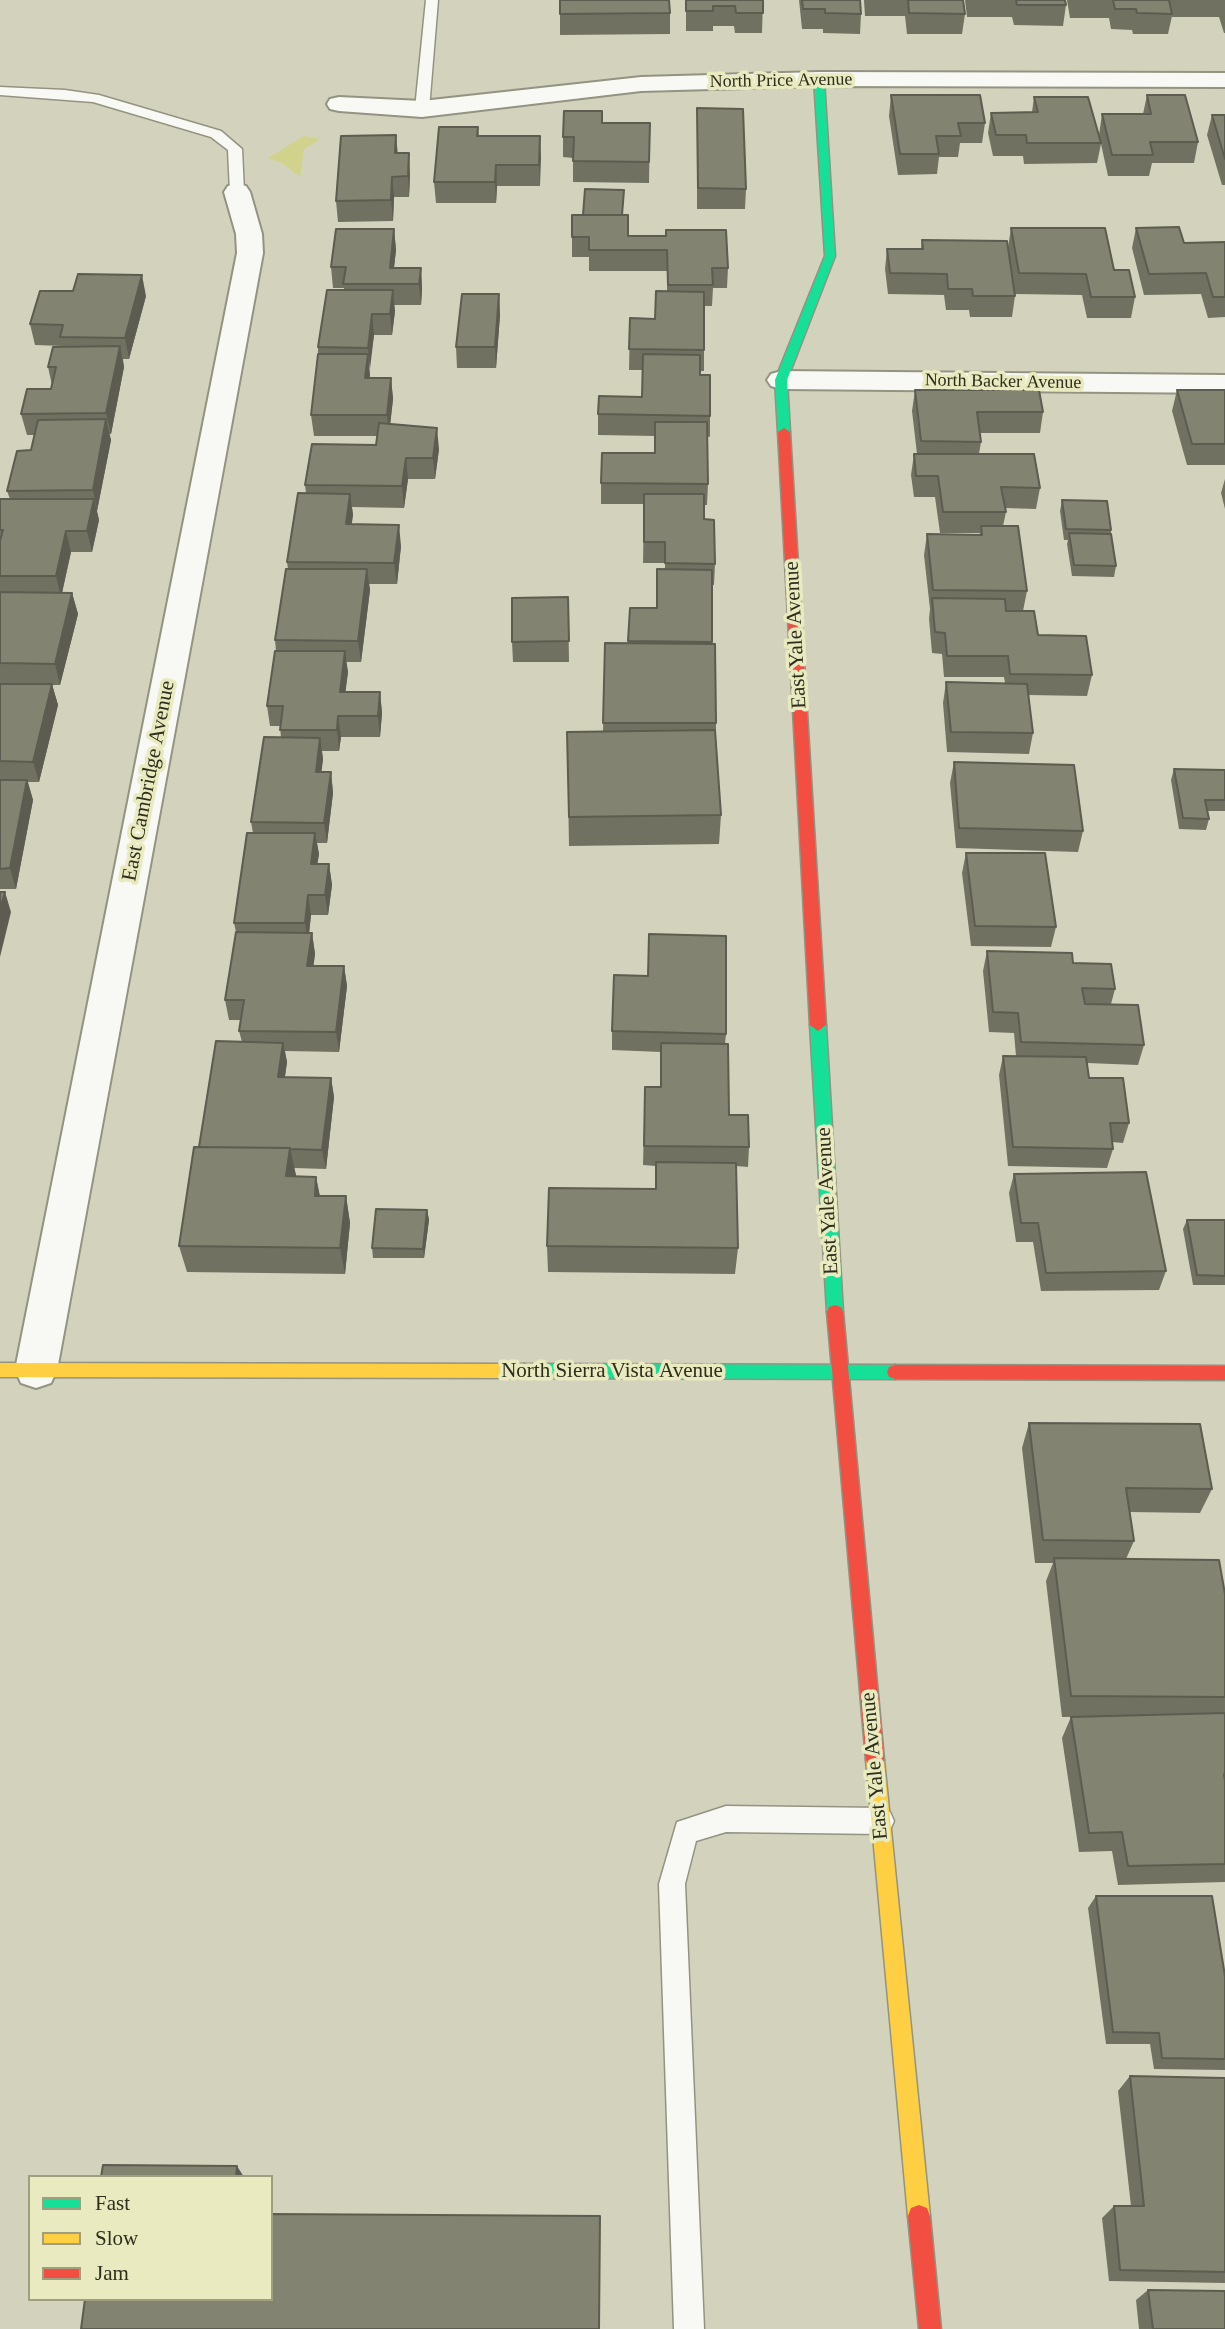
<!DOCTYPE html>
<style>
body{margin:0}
#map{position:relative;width:1225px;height:2329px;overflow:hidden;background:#d3d3bd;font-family:"Times New Roman",serif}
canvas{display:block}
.legend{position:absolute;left:28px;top:2175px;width:245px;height:126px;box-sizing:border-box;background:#e9eabf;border:2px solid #9e9f7e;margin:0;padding:9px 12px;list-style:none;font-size:21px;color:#2d2e1d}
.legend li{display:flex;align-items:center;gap:14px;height:35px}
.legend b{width:35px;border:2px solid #9e9f7e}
</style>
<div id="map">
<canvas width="1225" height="2329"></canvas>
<ul class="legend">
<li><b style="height:9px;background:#16e098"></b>Fast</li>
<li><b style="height:9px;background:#ffcf43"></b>Slow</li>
<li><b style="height:9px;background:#f24e42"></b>Jam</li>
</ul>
</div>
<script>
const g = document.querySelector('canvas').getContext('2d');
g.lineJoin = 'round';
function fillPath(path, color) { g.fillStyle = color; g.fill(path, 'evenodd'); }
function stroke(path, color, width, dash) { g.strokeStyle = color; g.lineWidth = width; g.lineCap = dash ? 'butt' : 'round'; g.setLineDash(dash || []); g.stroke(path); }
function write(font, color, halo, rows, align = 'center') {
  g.font = font + ' "Times New Roman",serif'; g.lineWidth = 7; g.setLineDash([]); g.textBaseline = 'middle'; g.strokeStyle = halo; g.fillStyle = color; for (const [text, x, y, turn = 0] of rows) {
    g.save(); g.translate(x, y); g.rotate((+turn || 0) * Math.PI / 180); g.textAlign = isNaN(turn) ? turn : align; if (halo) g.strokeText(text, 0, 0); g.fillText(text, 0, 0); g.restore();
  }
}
const green = new Path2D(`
 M304 136 320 139 304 149 300 177 282 163 268 158Z`);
const lane = new Path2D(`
 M426 0H438L429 109 422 113 415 109Z
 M0 87 65 90 99 95 221 131 242 149 244 192 237 196 230 192 228 150 211 137 93 102 0 95Z
 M726 1806 881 1808 890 1812 894 1821 890 1830 881 1834 726 1832 696 1841 685 1884 704 2329H674L659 1884 677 1822Z`);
const street = new Path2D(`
 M819 72 1225 73V87L819 86 641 91 422 117 339 111 330 109 327 104 330 99 339 97 422 101 641 77Z
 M237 184 246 186 250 192 262 234 263 253 57 1370 51 1383 36 1388 21 1383 15 1370 237 253 236 234 224 192 228 186Z
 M781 371 1225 375V393L781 389 771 386 767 380 771 374Z`);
const fast = new Path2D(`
 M819 76 824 79 835 256 787 380 790 432 784 436 778 432 775 380 825 256 814 79Z
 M818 1019 826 1025 843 1312 841 1317 835 1319 829 1317 827 1312 810 1025Z
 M524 1364 895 1365 901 1367 903 1372 901 1377 895 1379 524 1378 518 1376 516 1371 518 1366Z`);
const slow = new Path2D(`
 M0 1363 524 1364 530 1366 532 1371 530 1376 524 1378 0 1377Z
 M875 1751 882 1754 884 1760 930 2216 927 2224 919 2227 911 2224 908 2216 866 1760 868 1754Z`);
const jam = new Path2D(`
 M784 428 790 432 826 1025 818 1031 810 1025 778 432Z
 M835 1305 841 1307 843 1312 884 1760 882 1766 875 1769 868 1766 866 1760 827 1312 829 1307Z
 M895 1365 1225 1366V1380L895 1379 889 1377 887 1372 889 1367Z
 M919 2205 927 2208 930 2216 941 2329H919L908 2216 911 2208Z`);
const wall = new Path2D(`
 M560 0 670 13V34L560 35Z
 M686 0H763L762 33H735L734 26H713V31H686Z
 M799 0H860L861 14 860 34 823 33V29H802Z
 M864 0H963L965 14 962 34H907L905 16H865Z
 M965 0H1065L1066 5 1063 26 1014 25 1012 17H967Z
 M1067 0H1225V33H1224L1219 17H1172V16L1168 34H1133L1132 30 1111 29 1109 18H1070Z
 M891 95 985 123 982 143H960L958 157H939L937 174 898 175 889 116Z
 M1147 95 1198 142 1194 163H1152L1149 176H1108L1101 144 1097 163 1024 164 1023 156H993L988 133 991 113 1032 112 1034 97 1099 135 1102 114H1143Z
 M697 108 746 189 745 209H697Z
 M602 111V123H650L649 183 573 182V158L563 157V137Z
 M1212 115H1225V185H1222L1207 135Z
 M478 127 479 136H540V186H497L496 203H436L434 182Z
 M398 153 410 174 409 197H394L393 221 338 222 336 201Z
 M623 215 628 236 728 268 727 288H713L712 306H704V371H700V375L710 416V437L707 436 708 484 707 505H704V519L715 564 714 585H712V644L716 723V738L721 815 719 844 569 846 567 732H603L605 643H628L630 608H657L665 569V563H643L644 504H601V483L655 453V436L598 435V414L642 397V370H629L630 318 655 319 667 292V271H589V257H572V237Z
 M1011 228 1114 270 1135 297 1131 318H1087L1082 295 1015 294 1008 248Z
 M1136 228 1184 243 1225 242V317L1208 318 1201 294 1144 295 1132 248Z
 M394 229 396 250 394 268H421L422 289 421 305H394L395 311 392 335H374L369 369 370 378H391L393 399 390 424 439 449 435 479H408L404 508 352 507 353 515 351 524 401 546 397 584H369L370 590 361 662H346L348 672 345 692H380L382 713 380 737H341L339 751H322L323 759 321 772H331L333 793 327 843H317L319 854 317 864H329L332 885 328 915H311L309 933H312L315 954 313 966H344L347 986 339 1052 285 1051 287 1062 285 1077 331 1078 334 1097 326 1169 294 1168 296 1176 316 1177 320 1196H346L350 1223 345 1274 187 1272 179 1246 199 1147 242 1042 239 1031 241 1020H229L225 1000 236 932 234 923 253 833 251 822 281 738 280 726H270L267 706 276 651 275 640 288 569 287 562 306 493 305 485 376 445 377 436H314L311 415 318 354V347L344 290V288H333L331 267Z
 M922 240 1015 296 1012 317H970L969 310H946L944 295 888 294 885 269 887 249H921Z
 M499 294 500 315 496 368H457L456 347Z
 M146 296 129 359H123L124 367 111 434H109L111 440 97 511 99 520 92 552H71L62 593H72L78 614 60 685H52L58 705 39 782H28L33 800 16 889H0V499H10L7 491 31 450 35 435H27L21 414 51 389 52 385 48 367 62 347V346L35 345 30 324Z
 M915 390 1043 412 1040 433H980L981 442 979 454 1040 488 1036 509 1005 508 1006 512 1003 526 1027 591 1023 611 1038 635 1092 675 1087 696 1028 695 1033 733 1029 754 947 752 943 703 946 682 1005 683 1004 677H944L942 654 932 653 929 619 930 609 924 555 927 534 979 535 980 533H940L935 497H914L911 475 914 454H917L912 411Z
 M1177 390H1225V465H1187L1172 411Z
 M1225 479V509L1221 493Z
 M1062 500 1111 530V534L1116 566 1114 577 1072 576 1067 544 1068 540H1064L1060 511Z
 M568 597 569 662H513L512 642Z
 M954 762 1083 831 1078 852 956 848 950 783Z
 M1174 769 1225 770V811H1207L1209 819 1206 830 1179 829 1171 780Z
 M966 853 1056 927 1051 947 971 946 962 873Z
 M987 951 1073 963 1115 989 1111 1004 1144 1045 1138 1065 1087 1063 1089 1078 1129 1123 1123 1143 1112 1142 1113 1149 1107 1168 1008 1166 999 1075 1003 1056H1016L1014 1033 989 1032 983 971Z
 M612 1031 726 1034 725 1044 729 1115 749 1147 748 1167 736 1166 738 1248 735 1274 548 1272 547 1246 656 1189V1166L643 1165 645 1087H661V1052L612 1050Z
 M1014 1174 1166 1271 1159 1290 1041 1291 1033 1242H1016L1009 1193Z
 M427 1210 429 1220 424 1258H373L372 1248Z
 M1187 1220H1225V1285H1193L1183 1229Z
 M1029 1423 1212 1489 1200 1513 1129 1512 1134 1541 1126 1559 1225 1594V1882L1118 1885 1112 1851 1079 1852 1062 1738 1071 1717H1085H1062L1046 1581 1053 1563H1035L1022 1448Z
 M1096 1896 1225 1976V2070L1154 2069 1150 2044H1106L1088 1908Z
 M1130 2076 1225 2078V2283L1109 2281 1102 2218 1114 2206H1131L1118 2091Z
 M1148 2290 1225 2329H1139L1136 2300Z`);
const shadedWall = new Path2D(`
 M396 135 398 156 395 153Z
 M540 136 541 157 540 186 539 165Z
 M409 153 410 174 409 197 408 176Z
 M496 165 497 186 496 203 495 182Z
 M392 177 394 197 393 221 391 200Z
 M394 229 396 250 392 284 390 268Z
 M421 268 422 289 421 305 419 284Z
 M142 275 146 296 129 359 125 338Z
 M393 290 395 311 392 335 390 314Z
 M499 294 500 315 496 368 495 347Z
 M372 314 374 335 370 369 368 348Z
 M120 346 124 367 111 434 106 413Z
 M368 354 370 375 367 399 365 378Z
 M391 378 393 399 389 436 387 415Z
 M106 419 111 440 97 511 93 490Z
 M437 428 439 449 435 479 433 458Z
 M406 458 408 479 404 508 402 486Z
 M350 494 353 515 349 545 346 524Z
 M94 499 99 520 92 552 87 531Z
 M399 525 401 546 397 584 394 563Z
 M66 531 71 552 61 597 56 576Z
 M367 569 370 590 361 662 358 641Z
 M72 593 78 614 60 685 55 664Z
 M345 651 348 672 343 712 340 692Z
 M52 684 58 705 39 782 33 762Z
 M380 692 382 713 380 737 378 716Z
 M338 716 341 737 339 751 337 730Z
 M320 738 323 759 319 793 316 772Z
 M331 772 333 793 327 843 324 823Z
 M27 780 33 800 16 889 10 868Z
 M315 833 319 854 314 885 311 864Z
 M329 864 332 885 328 915 325 895Z
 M5 892 11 912 0 957V910Z
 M308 895 311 915 308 943 305 923Z
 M312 933 315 954 311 986 307 966Z
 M344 966 347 986 339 1052 336 1032Z
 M283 1043 287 1062 282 1096 278 1077Z
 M331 1078 334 1097 326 1169 322 1150Z
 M290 1148 296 1175 292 1203 286 1176Z
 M316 1177 321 1203 315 1196Z
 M346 1196 350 1223 345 1274 340 1248Z
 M427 1210 429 1220 424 1258 423 1249Z
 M237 2166 244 2177H236Z`);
const building = new Path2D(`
 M560 0H669L670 13 560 14Z
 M686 0H763V13H736L735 6H713V11H686Z
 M802 0H860L861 14 825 13V9H803Z
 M908 0H963L965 14 909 13Z
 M1016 0H1065L1066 5H1017Z
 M1113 0H1169L1172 14 1137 13 1136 9H1115Z
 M891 95H980L985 123H958L961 136H936L939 154H900Z
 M1147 95H1185L1198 142H1150L1153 155H1112L1102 114H1151Z
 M1034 97H1088L1101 143H1027L1026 135H996L991 113 1038 112Z
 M697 108 743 109 746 189 698 188Z
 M564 111H602V123H650L649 162 573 161 574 137H563Z
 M1212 115H1225V159Z
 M439 127H478L477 136H540L539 165H496L495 182H434Z
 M396 135 395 153H409L408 176 392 177 391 200 336 201 341 136Z
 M585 189 624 190 622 215H583Z
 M572 215H628V236H666V230H726L728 268H712L713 285H668L667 250H589V237H572Z
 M1179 227 1184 243 1225 242V297H1213L1206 273 1149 274 1136 228Z
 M1011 228H1105L1114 270H1129L1135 297H1091L1086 274 1019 273Z
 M336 229H394L390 268H421L419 284H343L346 267H331Z
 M922 240 1007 241 1015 296H973L972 289H948L947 274 890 273 887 249H923Z
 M78 274 142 275 125 338 60 337 63 325 30 324 40 291H73Z
 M327 290H393L390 314H372L368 348 318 347Z
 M656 291 704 292V350L629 349 630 318 655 319Z
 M462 294H499L495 347H456Z
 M120 346 106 413 21 414 27 389H51L56 367H48L53 347Z
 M318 354H368L365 378H391L387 415H311Z
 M643 354 700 355V375H710V416L598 414 599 396 642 397Z
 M915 390H1039L1043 412H977L981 442 921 441Z
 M1177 390H1225V444H1192Z
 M106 419 93 490 7 491 17 451 31 450 38 420Z
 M655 422H707L708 484 601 483 602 453H655Z
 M379 423 437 428 433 458H406L402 486 305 485 312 444 376 445Z
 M914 454H1034L1040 488 1001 487 1006 512H943L938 476H916Z
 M298 493 350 494 346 524 399 525 394 563 287 562Z
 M644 494H704V519L714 520 715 564 665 563V542H644Z
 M0 499H94L87 531H66L56 576H0V541L3 530H0Z
 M1062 500 1107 501 1111 530 1066 529Z
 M981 526H1018L1027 591 933 590 927 534 982 535Z
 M1069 533 1111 534 1116 566 1074 565Z
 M286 569H367L358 641 275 640Z
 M657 569 712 570V642L628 641 630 608H657Z
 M0 592 72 593 55 664 0 663Z
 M568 597 569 641 512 642V598Z
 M932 598 1005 599 1006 611H1034L1038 635 1086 636 1092 675 1010 674 1008 656H947L945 633 935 632Z
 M605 643 715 644 716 723H603Z
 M275 651H345L340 692H380L378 716H338L337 730H280L283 706H267Z
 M946 682 1027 684 1033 733 951 732Z
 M0 684H52L33 762 0 761Z
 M715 730 721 815 569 817 567 732Z
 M264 737 320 738 316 772H331L324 823 251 822Z
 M954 762 1074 765 1083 831 959 828Z
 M1174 769 1225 770V800H1205L1209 819 1183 818Z
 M0 780H27L10 868 0 869Z
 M247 833H315L311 864H329L325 895H308L305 923H234Z
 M966 853H1045L1056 927 975 926Z
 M0 892H5L0 910Z
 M236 932 312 933 307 966H344L336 1032 239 1031 244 1000H225Z
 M649 934 726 936V1034L612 1031 614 975 648 976Z
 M987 951 1072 953 1073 963 1111 964 1115 989 1082 988 1085 1004 1138 1005 1144 1045 1021 1042 1018 1013 993 1012Z
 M216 1041 283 1043 278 1077 331 1078 322 1150 290 1149V1148L199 1147Z
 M661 1043 728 1044 729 1115H748L749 1147 644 1146 645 1087H661Z
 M1003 1056 1086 1057 1089 1078H1123L1129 1123H1110L1113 1149 1013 1147Z
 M194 1147 290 1148 286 1176 316 1177 315 1196H346L340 1248 179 1246Z
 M656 1162 736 1163 738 1248 547 1246 549 1188 656 1189Z
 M1146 1172 1166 1271 1046 1273 1038 1223H1021L1014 1174Z
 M376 1209 427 1210 423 1249 372 1248Z
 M1187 1220H1225V1276L1197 1275Z
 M1029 1423 1200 1424 1212 1489 1126 1488 1134 1541 1043 1540Z
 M1054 1558 1219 1560 1225 1594V1697L1071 1696Z
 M1225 1713V1774H1224L1225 1781V1864L1128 1866 1122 1832 1089 1833 1071 1717Z
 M1096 1896H1212L1225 1976V2059L1162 2058 1159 2033 1113 2032Z
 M1130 2076 1225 2078V2272L1120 2270 1114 2206H1144Z
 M103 2165 237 2166 236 2177H101Z
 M271 2214 600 2216 599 2329H81L85 2299H271Z
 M1148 2290 1225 2291V2329H1153Z`);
const farStreetnames = [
 ["North Price Avenue",781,81,-1],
 ["North Backer Avenue",1003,382,1]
];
const streetNames = [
 ["East Yale Avenue",796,635,-93],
 ["East Cambridge Avenue",149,781,-79],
 ["East Yale Avenue",828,1201,-93],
 ["North Sierra Vista Avenue",612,1371],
 ["East Yale Avenue",875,1766,-95]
];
fillPath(green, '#d1d28b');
stroke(lane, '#939381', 3);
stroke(street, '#939381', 4);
stroke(fast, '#939381', 3);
stroke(slow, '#939381', 3);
stroke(jam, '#939381', 3);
fillPath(lane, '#f8f8f5');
fillPath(street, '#f8f8f5');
fillPath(fast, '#16e098');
fillPath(slow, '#ffcf43');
fillPath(jam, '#f24e42');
fillPath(wall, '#717162');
fillPath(shadedWall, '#5c5c50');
fillPath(building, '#838372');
stroke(building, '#5c5c50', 2);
write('18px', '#2d2e1d', '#e9eabf', farStreetnames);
write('21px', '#2d2e1d', '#e9eabf', streetNames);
</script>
